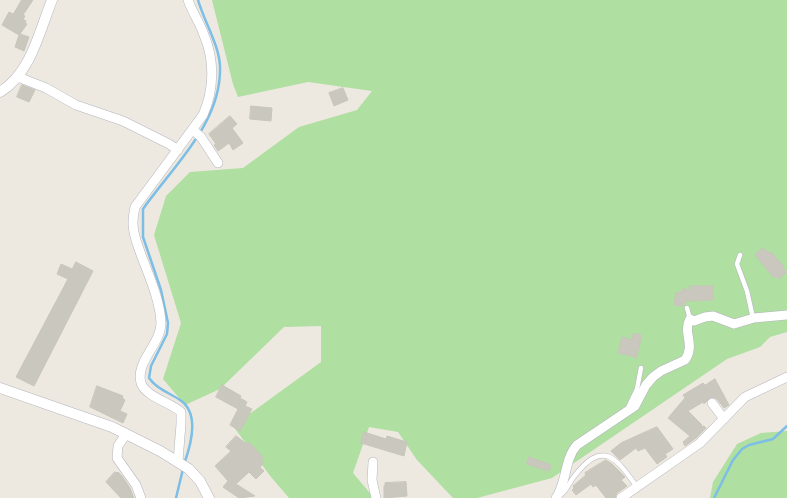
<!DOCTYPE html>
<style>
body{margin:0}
canvas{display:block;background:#ede9e0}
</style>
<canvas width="787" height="498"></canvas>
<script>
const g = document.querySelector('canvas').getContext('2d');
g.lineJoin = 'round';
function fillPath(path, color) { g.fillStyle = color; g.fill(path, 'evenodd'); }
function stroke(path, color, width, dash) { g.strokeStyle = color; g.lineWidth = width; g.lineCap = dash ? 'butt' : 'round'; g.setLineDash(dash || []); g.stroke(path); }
const green = new Path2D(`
 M212 0H787V332L770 337 760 347 727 359 552 478 477 498H453L417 460 398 432 369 427 353 473 374 498H289L271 477 233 426 321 362V326L284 327 220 389 185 405 163 379 181 323 154 235 166 196 190 172 243 168 299 127 357 110 372 91 308 82 238 97 233 84Z
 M787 431V498H710L713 482 737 444 761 433Z`);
const stream = new Path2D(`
 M184 464C191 445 200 413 180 400 168 392 157 389 149 378L151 366 167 334 168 323 161 290 143 237V209C173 166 222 123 220 66 219 45 204 21 198 0
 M176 498 183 469
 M714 498 733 460 742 449 749 445 773 439 787 426`);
const building = new Path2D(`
 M22 0H33L23 15 25 16 23 19 26 21 25 23 27 24 20 34 29 37 24 51 15 47 19 35 2 25 9 12 13 14Z
 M22 85 35 90 29 102 17 97Z
 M343 88 348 100 334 106 329 93Z
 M251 106 272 108 271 121 250 119Z
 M230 116 237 124 232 128 243 143 233 150 229 143 218 151 214 145 216 144 209 134Z
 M763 248 769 253 771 252 784 267 783 268 787 272 779 279 776 276 774 278 755 255Z
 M76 262 93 271 34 386 16 377 68 279 57 274 61 264 72 269Z
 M690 286H713V300L686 301 683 306 674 305 676 292 682 293V289L690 290Z
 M640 334 641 339 636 359V357L618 353 622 337 633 340 632 335Z
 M715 379 729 405 724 408 717 399 711 397 704 404 703 402 688 411 702 425 701 427 704 426 706 428 696 438 685 446 683 442 690 436 668 418 685 398 683 395 703 383 705 385Z
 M222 385 241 396 240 398 247 402 245 406 252 409 240 431 230 425 238 409 216 397Z
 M97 386 123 396 122 398 125 400 120 411 127 414 123 423 90 407Z
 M657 427 673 449 665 454 667 457 657 464 645 448 638 451 636 448 620 460 611 451 621 443Z
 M364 432 386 439 387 436 407 442 404 456 361 443Z
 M236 436 247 444 249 442 263 457 261 459 264 463 260 467 264 471 256 479 249 472 236 484 255 496 239 498 223 487 228 481 215 466 231 451 226 447Z
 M529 457 551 465 549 471 527 464Z
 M606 460 612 464 625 477 621 480 627 486 617 493 615 498H606L596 485 593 487 591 484 576 495 572 490 574 488 573 486 586 475 585 473Z
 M115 472 117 473 118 472 122 476 130 488 134 498H121L106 482Z
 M406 482 407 496 384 498V486H385V483Z`);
const service = new Path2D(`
 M740 255 737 264 747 291 753 318
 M687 308 690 319
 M628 408 637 389 641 368
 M559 496C566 492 568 485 573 478 602 439 615 456 637 487`);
const minor = new Path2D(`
 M18 77 46 88 76 105 123 121 169 144 178 150
 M193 130 201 137 218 163
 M712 403 724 419
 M126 434 118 446 117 458 136 485 141 498
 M178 461 181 424V412C170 402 146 397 141 383 135 362 161 344 161 323 160 298 147 272 139 249 136 241 133 232 133 223 133 218 134 212 135 207L203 115C214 90 215 61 204 35 200 23 192 12 188 0
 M373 462 372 480 376 498
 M556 498C567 483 564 459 577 445L635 406 646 385 653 377 661 371 685 360C696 344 682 333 690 319L694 321 705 317 713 316 734 324 754 318 787 315
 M621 498 700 443 745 397 787 377`);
const tertiary = new Path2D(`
 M0 92C31 73 39 32 52 0
 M0 388 112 427 160 451 189 469 200 481 209 498`);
fillPath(green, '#afdfa1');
stroke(stream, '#7cbee6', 2.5);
fillPath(building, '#c9c7be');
stroke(building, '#c9c5ba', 1);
stroke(service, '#b4b5bf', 5.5);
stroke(minor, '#b4b5bf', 10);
stroke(tertiary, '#b4b5bf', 11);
stroke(service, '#fff', 4.5);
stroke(minor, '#fff', 9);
stroke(tertiary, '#fff', 10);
</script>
